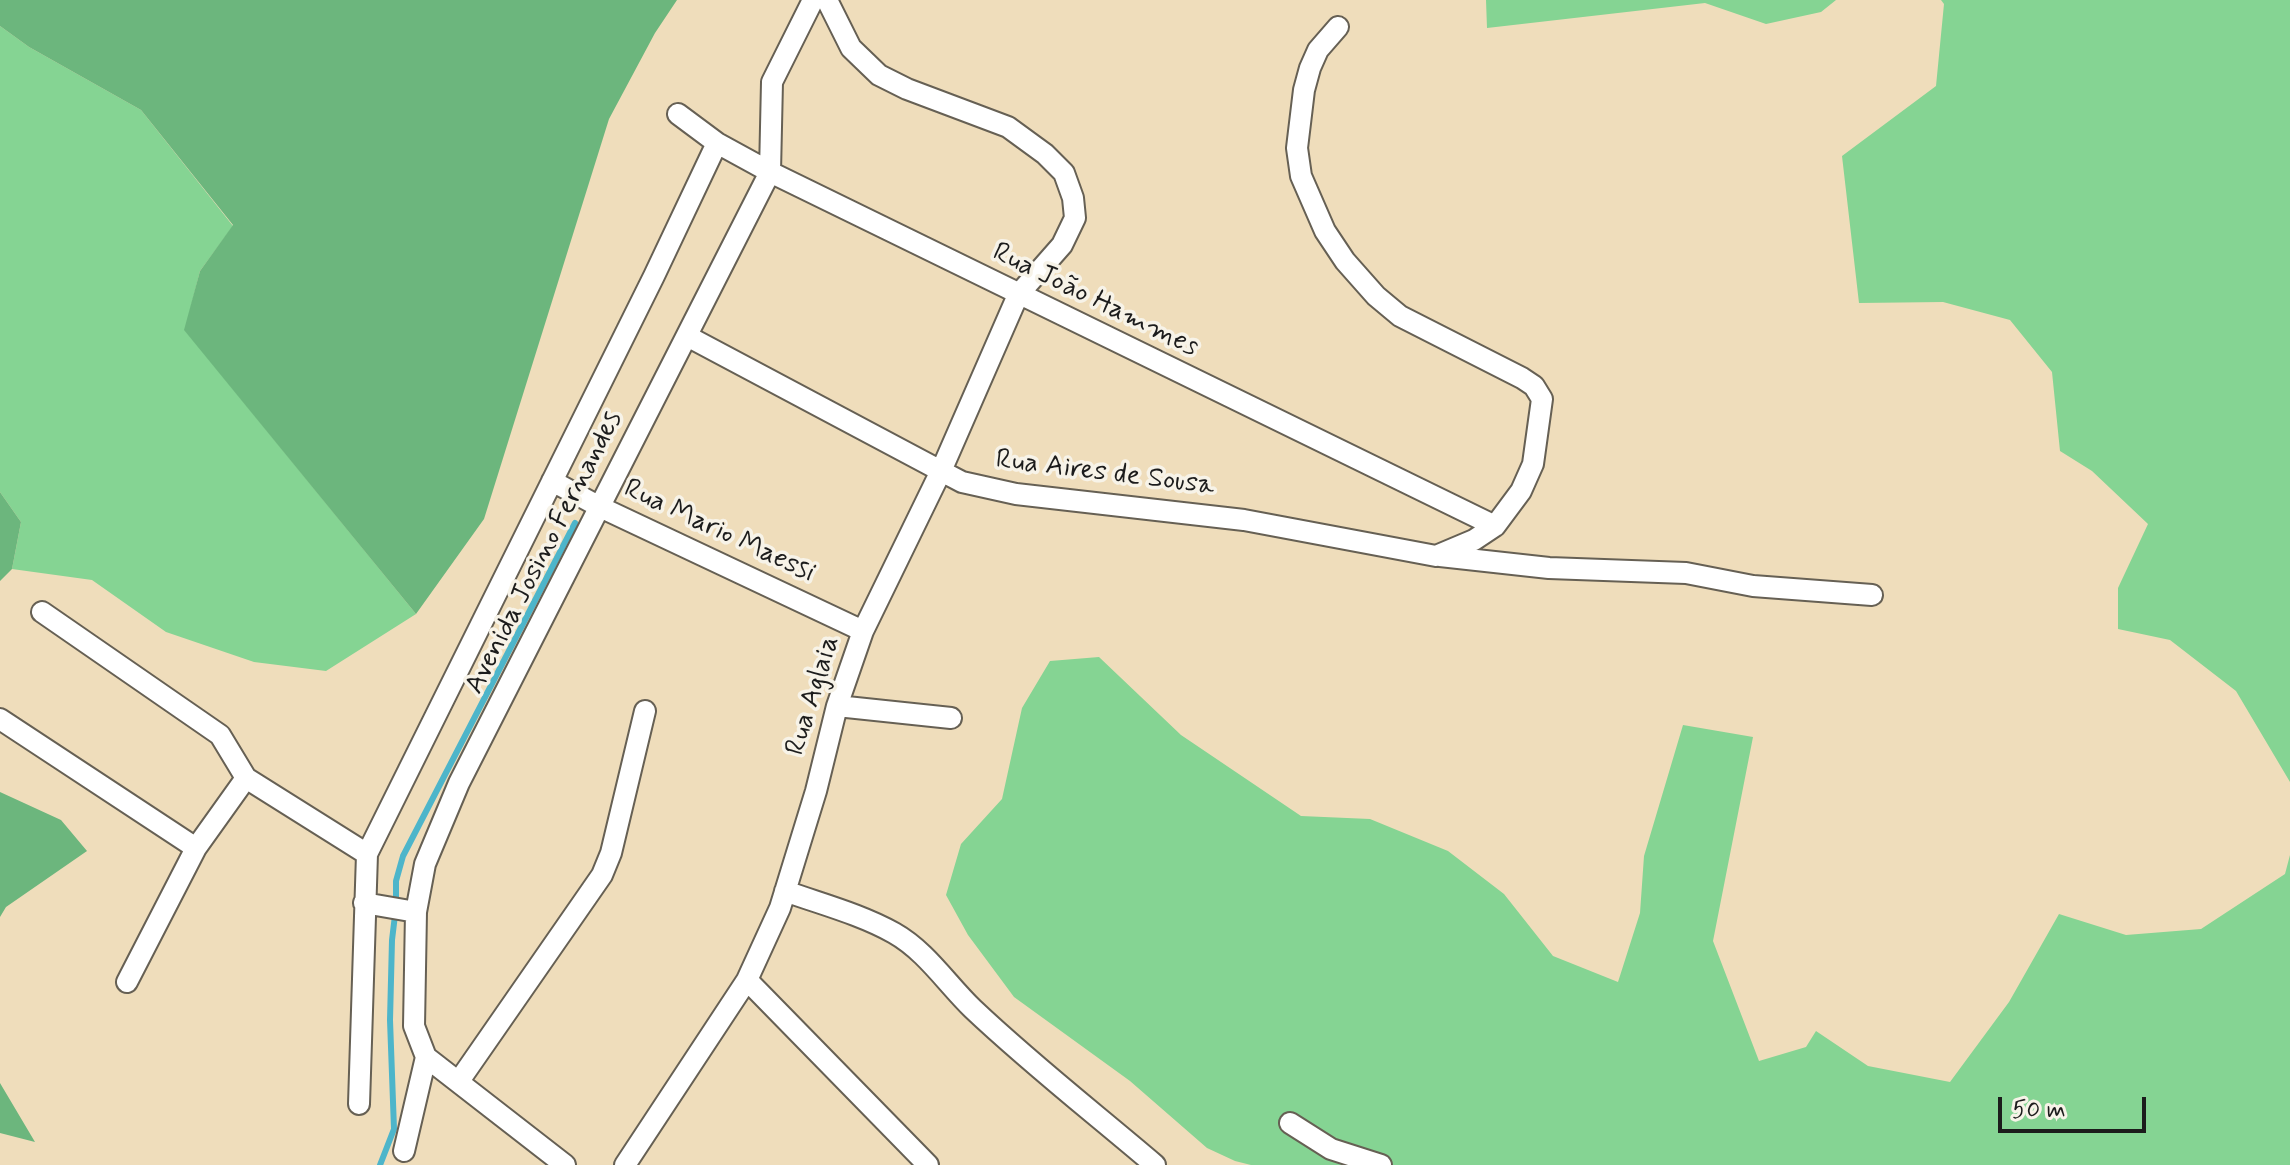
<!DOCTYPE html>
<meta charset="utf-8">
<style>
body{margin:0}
#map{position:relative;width:2290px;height:1165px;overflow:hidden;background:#efddbb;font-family:Mynerve,sans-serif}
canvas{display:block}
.scale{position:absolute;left:1998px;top:1097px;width:148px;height:36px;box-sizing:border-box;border:4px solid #1c1c1c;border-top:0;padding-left:10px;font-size:24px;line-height:28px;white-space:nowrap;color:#1c1c1c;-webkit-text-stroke:6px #f7f3e8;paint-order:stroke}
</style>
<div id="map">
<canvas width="2290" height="1165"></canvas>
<div class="scale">50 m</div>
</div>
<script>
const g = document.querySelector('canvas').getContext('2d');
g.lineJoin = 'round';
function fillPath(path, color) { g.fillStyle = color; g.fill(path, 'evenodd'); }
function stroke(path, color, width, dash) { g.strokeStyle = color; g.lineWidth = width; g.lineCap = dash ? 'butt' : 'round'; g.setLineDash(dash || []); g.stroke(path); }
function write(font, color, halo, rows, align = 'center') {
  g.font = font + ' Mynerve,sans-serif'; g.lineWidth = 7; g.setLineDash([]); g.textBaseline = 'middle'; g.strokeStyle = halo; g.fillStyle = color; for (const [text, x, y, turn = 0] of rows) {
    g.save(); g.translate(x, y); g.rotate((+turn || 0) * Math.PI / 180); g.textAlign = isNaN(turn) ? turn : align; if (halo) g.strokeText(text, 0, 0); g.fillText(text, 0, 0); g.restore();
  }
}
const green = new Path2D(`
 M1486 0H1836L1821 12 1766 24 1705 3 1487 28Z
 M1941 0H2290V782L2236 691 2170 640 2118 629V588L2148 524 2092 471 2060 451 2052 372 2010 320 1943 302 1859 303 1842 156 1936 86 1944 4Z
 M0 26 29 47 141 110 233 226 200 271 185 330 416 614 326 671 254 662 166 632 92 580 12 569 21 522 0 492Z
 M1099 657 1181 735 1301 816 1370 819 1448 851 1504 894 1553 956 1618 982 1640 913 1644 856 1683 725 1753 737 1713 941 1759 1061 1806 1047 1816 1031 1868 1066 1950 1082 2009 1002 2059 914 2126 935 2201 929 2285 874 2290 855V1165H1251L1235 1161 1207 1148 1130 1081 1014 997 968 935 946 895 961 844 1002 799 1022 708 1050 661Z`);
const forest = new Path2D(`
 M0 0H677L655 33 609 119 484 519 416 614 184 330 200 271 233 225 141 110 29 47 0 26Z
 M0 492 21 522 12 569 0 581Z
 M0 792 61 820 87 851 6 907 0 917Z
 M0 1083 35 1142 0 1133Z`);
const stream = new Path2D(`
 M380 1165 394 1129 390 1020 392 940 396 907V881L403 856 575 523`);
const minor = new Path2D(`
 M678 114 717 143 770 172 1495 526
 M687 336 941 471 962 482 1016 494 1244 520 1436 556 1474 540 1495 526 1521 491 1533 464 1542 399 1534 386 1522 378 1400 316 1376 296 1345 261 1325 231 1301 176 1297 148 1304 90 1310 68 1318 50 1338 27
 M552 481 600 507 863 631
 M1440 556 1549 568 1686 573 1753 586 1872 595
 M42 612 220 735 246 778 367 854
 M837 706 951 718
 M0 719 196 848
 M785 891C821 904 860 914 894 933 926 951 947 984 973 1009 1031 1064 1094 1113 1155 1165
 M364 903 416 912
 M747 980 928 1165
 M127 982 196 848 246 778
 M426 1057 565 1165
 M459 1081 602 875 611 853 645 711
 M359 1104 367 854 654 276 717 143
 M1290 1123 1331 1149 1381 1165
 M404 1151 426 1057 414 1026 416 912 425 864 459 783 770 172 772 82 813 0
 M625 1165 747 980 780 908 816 791 837 706 863 631 941 471 1018 295 1062 245 1075 218 1073 198 1064 173 1045 154 1008 127 907 89 879 75 851 48 827 0`);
const streetNames = [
 ["Rua João Hammes",1095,301,26],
 ["Rua Aires de Sousa",1105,474,7],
 ["Rua Mario Maessi",719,532,25],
 ["Avenida Josino Fernandes",545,553,-63],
 ["Rua Aglaia",814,696,-73]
];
fillPath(green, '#85d493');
fillPath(forest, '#6cb67d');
stroke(stream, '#4db5ca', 6);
stroke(minor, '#666054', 24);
stroke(minor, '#fff', 20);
write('28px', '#1c1c1c', '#f7f3e8', streetNames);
</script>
